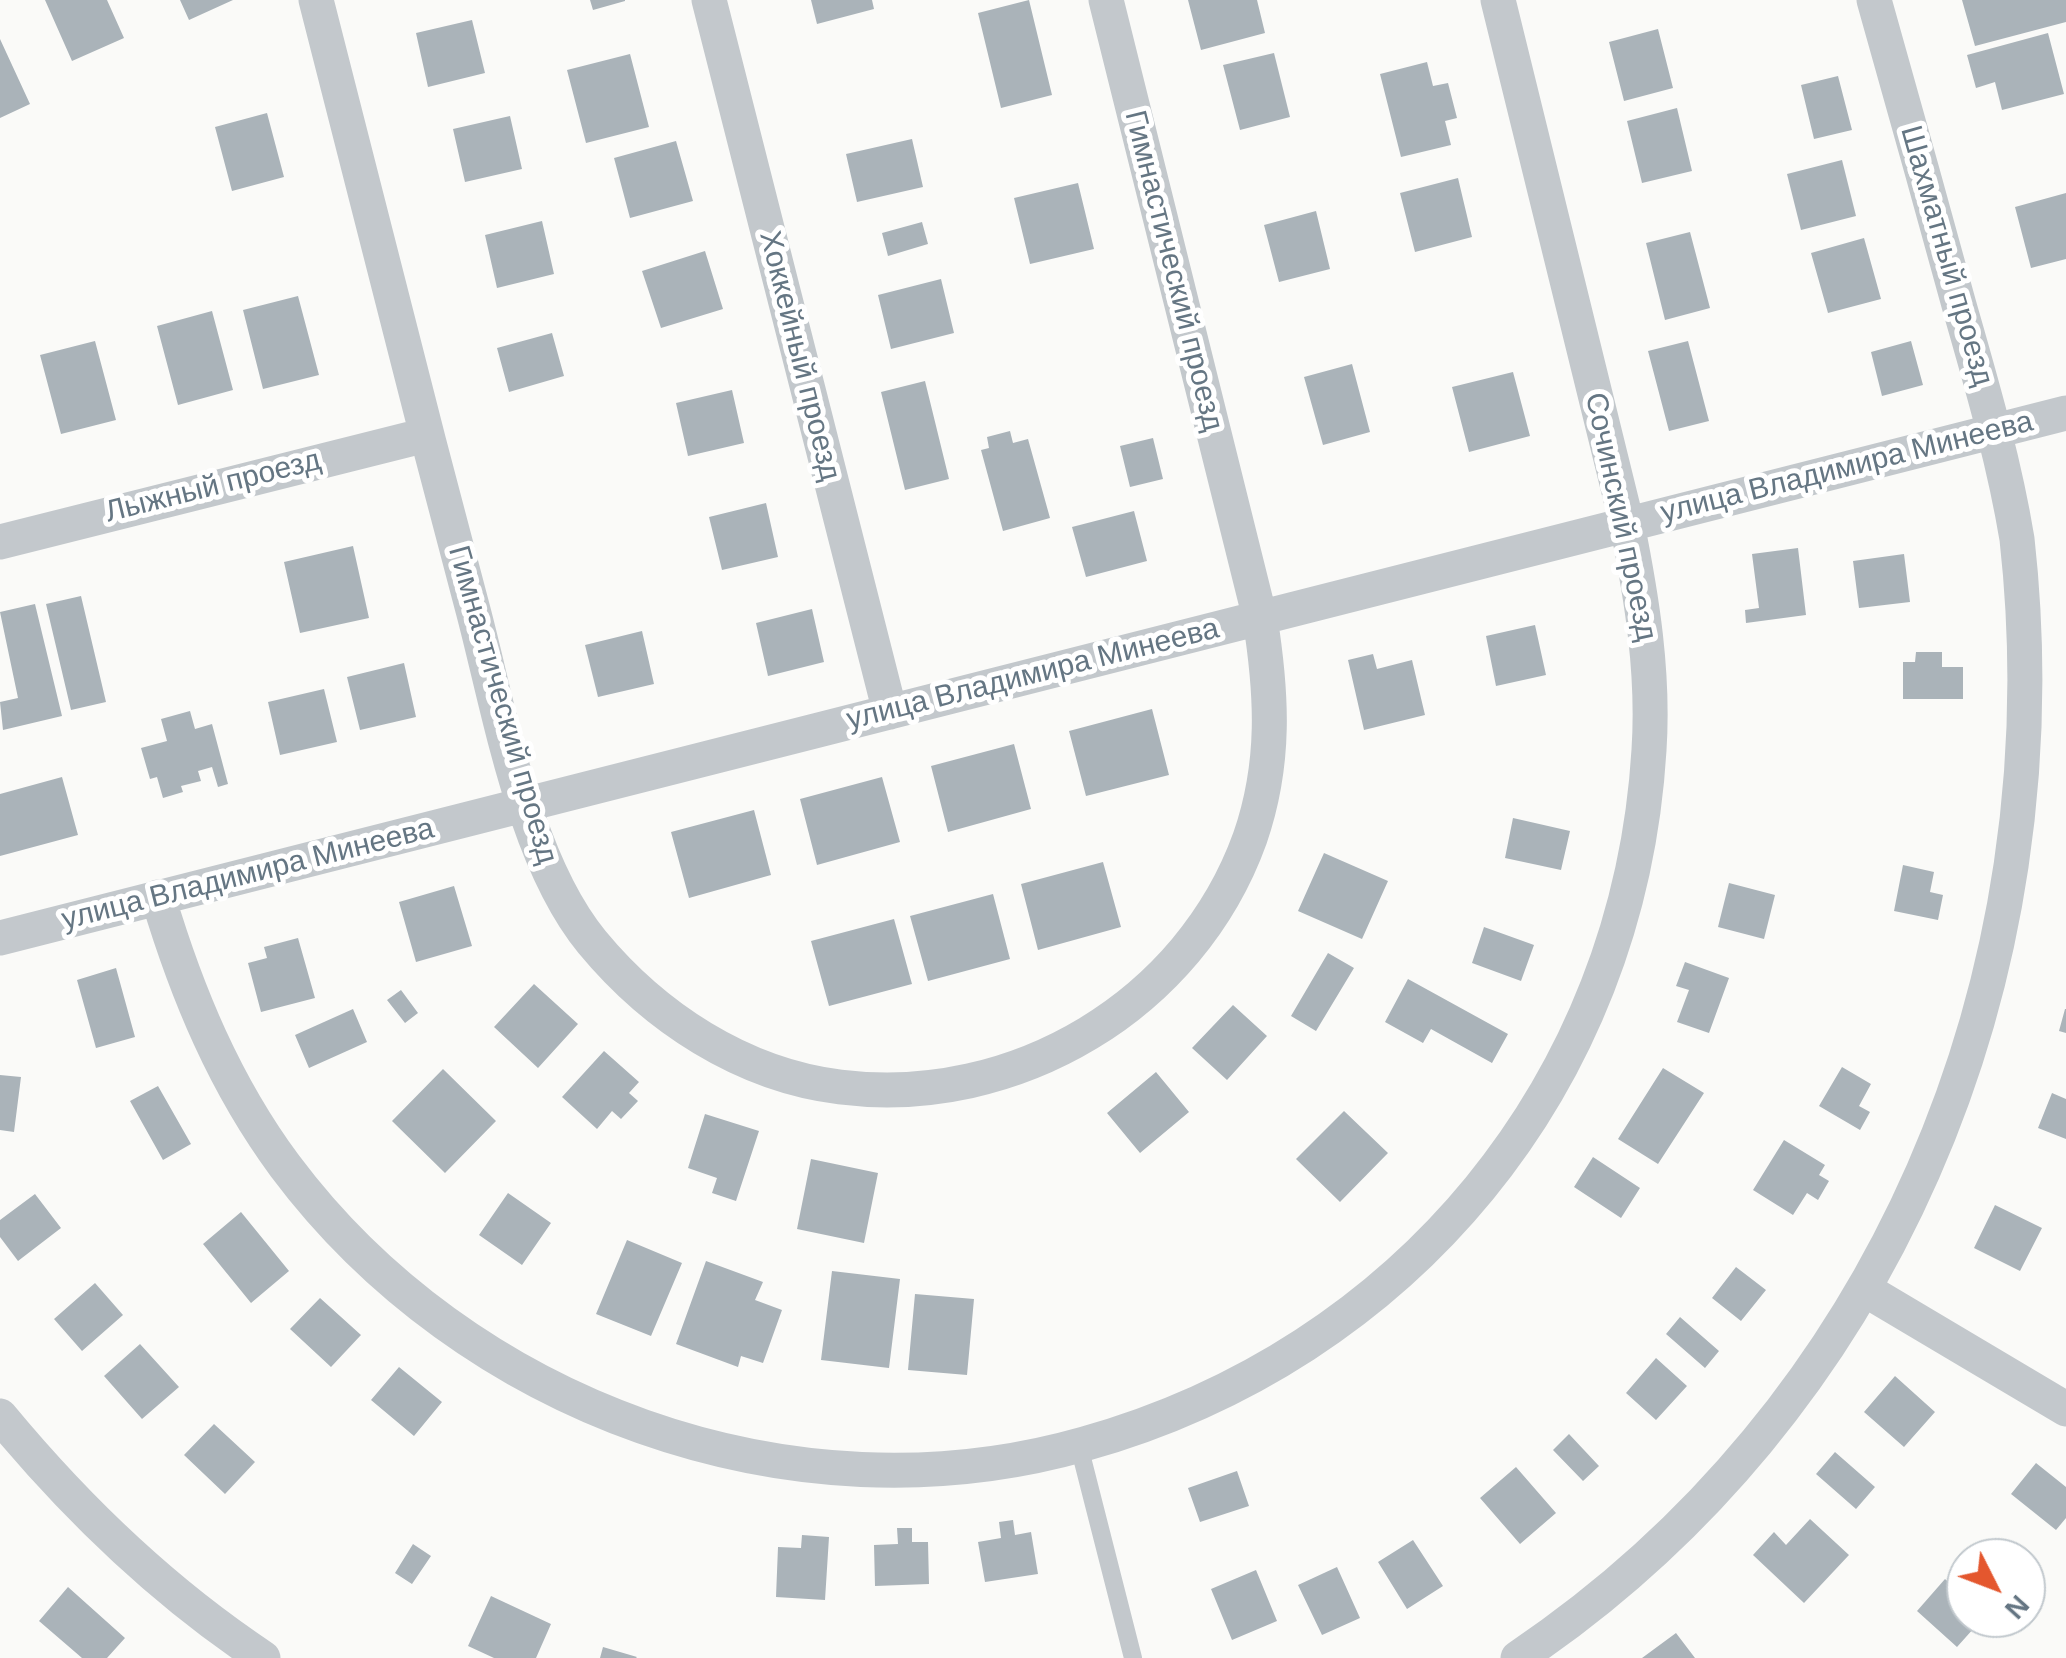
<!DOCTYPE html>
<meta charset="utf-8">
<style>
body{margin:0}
#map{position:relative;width:2066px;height:1658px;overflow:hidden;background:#fafaf8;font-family:Helvetica,sans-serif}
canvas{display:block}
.north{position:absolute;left:1946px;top:1538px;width:100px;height:100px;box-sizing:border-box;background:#fff;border:2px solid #c1c8cd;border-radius:50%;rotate:132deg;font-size:28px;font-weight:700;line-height:40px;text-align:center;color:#657683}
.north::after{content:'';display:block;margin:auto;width:35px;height:45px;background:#e4572e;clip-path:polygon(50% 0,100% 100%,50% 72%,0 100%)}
</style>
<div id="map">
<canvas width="2066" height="1658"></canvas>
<div class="north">N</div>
</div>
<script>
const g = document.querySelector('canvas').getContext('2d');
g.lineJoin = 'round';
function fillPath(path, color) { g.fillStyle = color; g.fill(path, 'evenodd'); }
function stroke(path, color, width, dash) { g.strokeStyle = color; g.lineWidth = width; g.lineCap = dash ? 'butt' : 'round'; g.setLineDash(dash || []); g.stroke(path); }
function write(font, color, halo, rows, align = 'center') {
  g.font = font + ' Helvetica,sans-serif'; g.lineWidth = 10; g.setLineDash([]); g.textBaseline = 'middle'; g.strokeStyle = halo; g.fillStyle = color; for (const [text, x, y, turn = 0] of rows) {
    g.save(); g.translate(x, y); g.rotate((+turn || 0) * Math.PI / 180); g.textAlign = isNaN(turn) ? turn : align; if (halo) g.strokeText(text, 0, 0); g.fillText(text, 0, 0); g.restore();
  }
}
const building = new Path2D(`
 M45 0H107L124 38 72 61Z
 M180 0H233L189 20Z
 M590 0H625V1L593 10Z
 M811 0H872L874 9 817 24Z
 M1029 0 1052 95 1001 108 978 13Z
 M1188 0H1257L1265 33 1201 50Z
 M1962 0H2066V22L1975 46Z
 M472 20 485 73 428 87 416 33Z
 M1658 29 1673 88 1624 101 1609 42Z
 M2048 33 2064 94 2002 110 1995 82 1976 88 1967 55Z
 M0 39 30 104 0 118Z
 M1274 53 1290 117 1240 130 1223 65Z
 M630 54 649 127 586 143 567 70Z
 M1427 62 1433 86 1448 83 1457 118 1445 121 1451 145 1401 157 1380 74Z
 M1838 76 1852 130 1814 139 1801 85Z
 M1677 108 1692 171 1642 183 1627 121Z
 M267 113 284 177 232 191 215 127Z
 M510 116 522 169 465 182 453 129Z
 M912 139 923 187 857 202 846 154Z
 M676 141 693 201 630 218 614 158Z
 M1842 160 1856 216 1801 230 1787 174Z
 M1458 178 1472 237 1415 252 1400 193Z
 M1078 183 1094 249 1030 264 1014 198Z
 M2066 193V259L2031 268 2015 207Z
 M1316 211 1330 269 1279 282 1264 225Z
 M542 221 554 274 497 288 485 235Z
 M922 222 928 244 888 256 882 233Z
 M1690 232 1710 308 1665 320 1646 243Z
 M1864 238 1881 299 1828 313 1811 253Z
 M705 251 723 309 661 328 642 271Z
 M941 279 954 333 891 349 878 295Z
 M298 296 319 375 263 389 243 310Z
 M212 311 233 390 178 405 157 326Z
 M552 333 564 376 509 392 497 348Z
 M95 341 116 420 61 434 40 355Z
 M1688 341 1709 421 1669 431 1648 351Z
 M1911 341 1923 385 1882 396 1871 352Z
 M1352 364 1370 432 1323 445 1304 377Z
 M1513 372 1530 436 1469 452 1452 387Z
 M925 381 949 479 905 490 881 392Z
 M732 390 744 443 688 456 676 403Z
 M1010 431 1013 443 1028 439 1050 518 1003 531 981 450 989 448 987 437Z
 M1153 438 1163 479 1130 487 1120 446Z
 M766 503 778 557 722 570 709 517Z
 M1134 511 1147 561 1086 577 1072 527Z
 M353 546 369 618 300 633 284 562Z
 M1798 548 1806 615 1746 623 1745 610 1759 608 1752 554Z
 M1904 554 1910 602 1859 608 1853 561Z
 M81 596 106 702 71 710 46 604Z
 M35 604 62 716 3 730 0 702 18 698 0 612Z
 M812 609 824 662 768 676 756 623Z
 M1535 625 1546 675 1496 686 1486 636Z
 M642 631 654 684 598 697 585 645Z
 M1916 652H1942V667H1963V699H1903V662H1915Z
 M1373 654 1377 669 1412 660 1425 715 1364 730 1348 660Z
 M404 663 416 717 360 730 347 677Z
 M324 689 337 742 280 755 268 702Z
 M1152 709 1169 775 1086 796 1069 731Z
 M190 711 195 729 212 724 228 784 218 787 212 767 198 771 201 781 181 786 183 792 163 798 157 777 150 779 141 748 167 741 161 719Z
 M1014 744 1031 809 948 832 931 766Z
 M62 777 78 835 0 856V794Z
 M882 777 900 842 817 865 800 799Z
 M754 810 771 875 689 898 671 832Z
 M1513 818 1570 831 1561 870 1505 858Z
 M1324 853 1388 881 1362 939 1298 911Z
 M1103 862 1121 927 1038 950 1021 884Z
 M1903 865 1934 872 1930 892 1943 895 1938 920 1894 911Z
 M1729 883 1775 895 1764 939 1718 927Z
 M454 886 472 946 416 962 399 902Z
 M993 894 1010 959 928 981 910 916Z
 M894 919 912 984 829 1006 811 941Z
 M1484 927 1534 945 1521 981 1472 963Z
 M298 938 315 998 261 1012 248 963 267 958 264 947Z
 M1328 953 1354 968 1316 1031 1291 1016Z
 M1685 962 1729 978 1709 1033 1677 1022 1689 990 1676 986Z
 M116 968 135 1037 96 1048 77 980Z
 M1408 979 1508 1034 1492 1063 1431 1029 1423 1043 1385 1022Z
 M534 984 578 1024 538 1068 494 1027Z
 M401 990 418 1013 405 1023 387 1000Z
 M1233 1005 1267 1036 1227 1080 1192 1048Z
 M353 1009 367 1042 309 1068 295 1035Z
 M2065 1009H2066V1033L2059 1031Z
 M604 1051 639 1082 629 1093 638 1101 621 1119 612 1111 597 1129 562 1097Z
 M1842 1067 1871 1084 1859 1106 1870 1112 1860 1130 1819 1106Z
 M1663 1068 1704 1093 1658 1164 1618 1139Z
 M443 1069 496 1121 445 1173 392 1121Z
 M1156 1072 1189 1112 1140 1153 1107 1113Z
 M0 1075 21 1077 14 1132 0 1130Z
 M158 1086 191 1144 163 1160 130 1101Z
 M2052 1093 2066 1099V1139L2038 1128Z
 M1344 1111 1388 1153 1340 1202 1296 1159Z
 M705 1114 759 1131 736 1201 712 1193 717 1178 688 1168Z
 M1784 1140 1825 1165 1819 1175 1829 1181 1818 1200 1807 1193 1793 1215 1753 1190Z
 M1593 1157 1640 1188 1621 1218 1574 1187Z
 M811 1159 878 1173 864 1243 797 1229Z
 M508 1193 551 1223 522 1265 479 1235Z
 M35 1194 61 1228 18 1261 0 1237V1220Z
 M1995 1205 2042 1228 2020 1271 1974 1248Z
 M241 1212 289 1271 251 1303 203 1244Z
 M627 1240 682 1263 651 1336 596 1314Z
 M706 1261 763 1282 755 1300 782 1310 763 1363 741 1356 738 1367 676 1344Z
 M1736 1267 1766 1290 1741 1321 1712 1298Z
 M832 1271 900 1279 889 1368 821 1360Z
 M95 1283 123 1315 82 1351 54 1319Z
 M915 1294 974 1299 967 1375 908 1370Z
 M320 1298 361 1335 331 1367 290 1329Z
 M1680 1317 1719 1351 1705 1368 1666 1334Z
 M140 1344 179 1387 142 1419 104 1376Z
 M1656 1358 1687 1386 1656 1420 1626 1393Z
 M399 1367 442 1402 414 1436 371 1400Z
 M1895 1376 1935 1412 1904 1447 1864 1412Z
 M214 1424 255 1462 225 1494 184 1455Z
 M1569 1434 1599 1466 1583 1481 1553 1450Z
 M1835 1452 1875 1487 1856 1509 1816 1474Z
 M2036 1463 2066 1487V1518L2056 1530 2011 1494Z
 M1516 1467 1556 1513 1520 1544 1480 1498Z
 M1237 1471 1249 1506 1200 1522 1188 1488Z
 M1810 1519 1849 1555 1804 1603 1753 1555 1774 1532 1786 1545Z
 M1013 1520 1015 1535 1031 1532 1038 1574 985 1582 978 1542 1001 1538 999 1522Z
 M897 1528H912V1542H928L929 1584 875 1586 874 1545 898 1544Z
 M802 1535 829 1537 825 1600 776 1597 778 1547 801 1548Z
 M1413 1540 1443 1586 1407 1609 1378 1562Z
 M413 1544 431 1556 412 1584 395 1573Z
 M1337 1567 1360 1618 1322 1635 1298 1585Z
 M1256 1570 1277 1621 1232 1640 1211 1589Z
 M1945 1579 1966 1598V1618H1983L1957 1647 1917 1611Z
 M68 1587 125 1638 107 1658H82L39 1621Z
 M491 1596 551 1624 536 1658H494L468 1646Z
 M1676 1633 1695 1658H1642Z
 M603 1647 637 1657 636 1658H600Z`);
const service = new Path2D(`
 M1079 1446 1133 1658`);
const minor = new Path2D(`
 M316 0C367 203 419 407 473 610 500 712 524 859 592 942 654 1017 742 1075 840 1087 1015 1109 1190 1005 1250 838 1276 763 1272 694 1260 618L1106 0
 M709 0 890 712
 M0 542 426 435
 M158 897C187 994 225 1085 285 1166 465 1407 792 1527 1084 1444 1405 1354 1629 1084 1649 750 1654 673 1642 599 1627 524L1498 0
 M0 938 2066 413
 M1869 1292 2066 1409
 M0 1416C77 1509 162 1591 263 1658
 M1518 1658C1884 1412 2066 979 2017 539 2004 460 1981 382 1959 305 1931 203 1903 102 1874 0`);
const streetNames = [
 ["Шахматный проезд",1946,256,74],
 ["Гимнастический проезд",1173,271,76],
 ["Хоккейный проезд",799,356,76],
 ["улица Владимира Минеева",1847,468,-14],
 ["Лыжный проезд",213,487,-14],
 ["Сочинский проезд",1620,517,78],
 ["улица Владимира Минеева",1033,675,-14],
 ["Гимнастический проезд",502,705,74],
 ["улица Владимира Минеева",248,875,-14]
];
fillPath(building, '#aab3b9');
stroke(service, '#c3c8cc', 18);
stroke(minor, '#c3c8cc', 35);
write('30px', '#657683', '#fff', streetNames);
</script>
